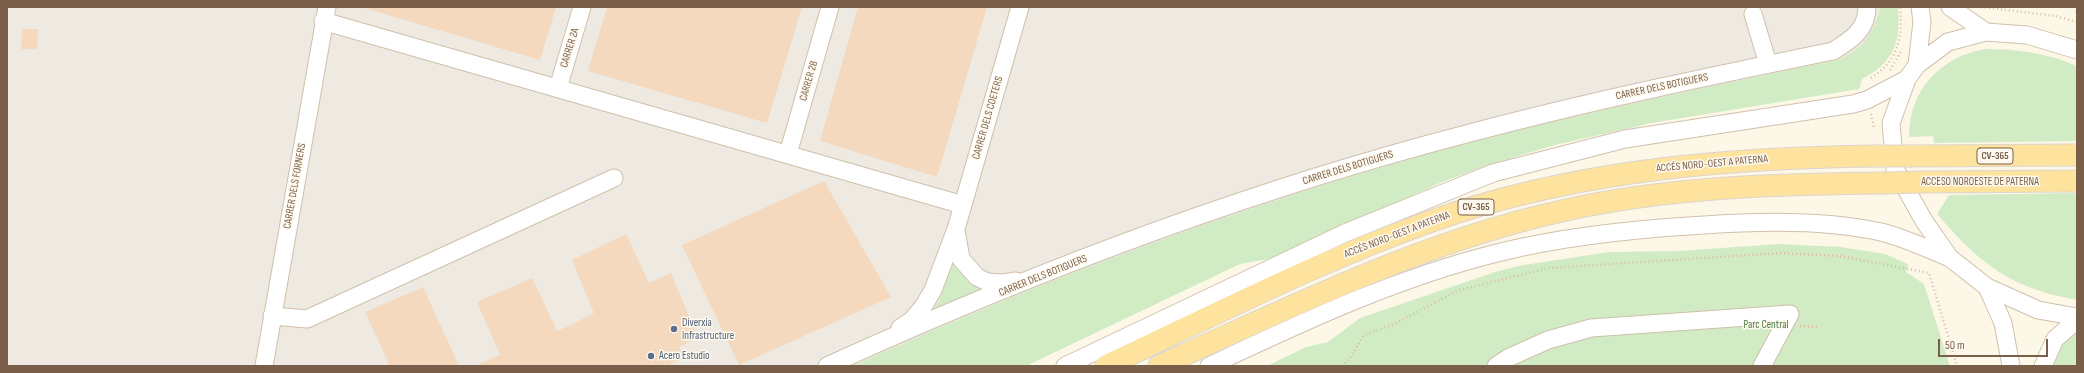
<!DOCTYPE html>
<meta charset="utf-8">
<style>
body{margin:0}
#map{position:relative;width:2084px;height:373px;overflow:hidden;background:#fdf7e8;font-family:"Sofia Sans Condensed",sans-serif}
canvas{display:block}
.frame{position:absolute;inset:0;border:8px solid #795f4a;pointer-events:none}
.scale{position:absolute;left:1938px;top:339px;width:110px;height:18px;box-sizing:border-box;border:2px solid #795f4a;border-top:0;padding-left:5px;font-size:12px;line-height:14px;white-space:nowrap;color:#795f4a;-webkit-text-stroke:3px #fffaef;paint-order:stroke}
</style>
<div id="map">
<canvas width="2084" height="373"></canvas>
<div class="frame"></div>
<div class="scale">50 m</div>
</div>
<script>
const g = document.querySelector('canvas').getContext('2d');
g.lineJoin = 'round';
function fillPath(path, color) { g.fillStyle = color; g.fill(path, 'evenodd'); }
function stroke(path, color, width, dash) { g.strokeStyle = color; g.lineWidth = width; g.lineCap = dash ? 'butt' : 'round'; g.setLineDash(dash || []); g.stroke(path); }
function write(font, color, halo, rows, align = 'center') {
  g.font = font + ' "Sofia Sans Condensed",sans-serif'; g.lineWidth = 3; g.setLineDash([]); g.textBaseline = 'middle'; g.strokeStyle = halo; g.fillStyle = color; for (const [text, x, y, turn = 0] of rows) {
    g.save(); g.translate(x, y); g.rotate((+turn || 0) * Math.PI / 180); g.textAlign = isNaN(turn) ? turn : align; if (halo) g.strokeText(text, 0, 0); g.fillText(text, 0, 0); g.restore();
  }
}
const industrial = new Path2D(`
 M7 7H1880V65L1456 163 901 366H7Z`);
const green = new Path2D(`
 M1881 7H1898C1901 43 1894 62 1862 79L1859 89 1652 123 1555 145 1491 164 1442 182 1274 258 1240 264 1026 366H853C1048 277 1251 202 1457 146 1583 112 1710 87 1837 60 1865 49 1872 34 1881 7Z
 M1985 49C2018 49 2047 53 2077 66V141L1934 143 1933 136 1909 137C1909 90 1940 57 1985 49Z
 M2077 193V300C2010 288 1980 264 1937 214L1949 195Z
 M1779 244 1841 247 1885 254 1908 264 1906 272 1924 284 1950 366H1267L1306 347 1328 342 1360 318 1495 272 1518 266 1609 252 1678 251Z
 M953 260 985 289 929 314 939 302Z
 M2073 333H2077V366H2053L2061 346Z`);
const building = new Path2D(`
 M361 7H556L540 60Z
 M607 7H802L767 123 588 71Z
 M858 7H987L937 177 820 141Z
 M22 29H38L37 49H21Z
 M824 181 891 297 739 365 682 245Z
 M626 234 649 283 671 273 698 338 679 347 684 358 667 366H475L500 355 477 302 532 278 557 331 569 326 594 313 572 260Z
 M423 287 459 366H390L365 312Z`);
const path = new Path2D(`
 M1981 7 2056 16 2077 22
 M2074 7 2077 14
 M1890 70 1902 50
 M1871 78C1898 61 1903 37 1900 7
 M1871 114 1874 128
 M1800 326 1820 327
 M1342 366 1349 360 1364 335 1392 325 1459 290 1549 268 1780 253 1840 256 1929 273 1957 366`);
const minor = new Path2D(`
 M1950 7 1986 32
 M1753 14 1768 64
 M323 21 963 205
 M2077 50 2027 35 1986 32 1948 42 1917 65 1907 79 1891 123 1895 169 1924 221 1950 258 1987 287 2038 310 2077 317
 M1917 65 1922 22 1920 7
 M558 88 582 7
 M788 154 830 7
 M956 230 961 259 977 277 987 282 1003 283 1016 281
 M1987 287 2003 323 2011 366
 M272 316 307 319 614 178
 M900 328 911 321 923 307 933 290 956 229 1020 7
 M264 366 327 7
 M827 366C1033 272 1250 190 1470 133 1590 101 1711 76 1833 51 1851 40 1867 30 1867 7
 M1065 366 1345 233 1493 173 1625 139 1853 104 1867 100 1907 79
 M1209 366C1303 322 1396 278 1497 253 1564 236 1635 229 1704 225 1759 221 1828 220 1881 232 1905 238 1928 249 1950 258
 M1496 366 1508 358 1548 340 1591 328 1790 314 1762 366
 M2043 366 2055 339 2077 320`);
const major = new Path2D(`
 M1912 156 2077 155
 M1922 182 2077 181
 M1106 366C1221 312 1334 253 1455 213 1591 169 1733 158 1875 156
 M1159 366C1292 307 1423 241 1566 210 1670 187 1777 184 1883 183`);
const majorBridge = new Path2D(`
 M1875 156H1912
 M1883 183 1922 182`);
const markers = [
 [674,329,4,"#5c6f8a"],
 [651,356,4,"#5c6f8a"]
];
const shields = [
 [1995,156,36],
 [1476,207,36]
];
const shieldNames = [
 ["CV-365",1995,156],
 ["CV-365",1476,207]
];
const streetNames = [
 ["CARRER 2A",570,48,-73],
 ["CARRER 2B",809,81,-74],
 ["CARRER DELS BOTIGUERS",1662,87,-12],
 ["CARRER DELS COETERS",988,118,-74],
 ["ACCÉS NORD-OEST A PATERNA",1712,164,-5],
 ["CARRER DELS BOTIGUERS",1348,168,-17],
 ["ACCESO NOROESTE DE PATERNA",1980,182],
 ["CARRER DELS FORNERS",295,186,-80],
 ["ACCÉS NORD-OEST A PATERNA",1397,235,-21],
 ["CARRER DELS BOTIGUERS",1043,276,-22]
];
const serviceNames = [
 ["Diverxia",682,323],
 ["Infrastructure",682,336],
 ["Acero Estudio",659,356]
];
const parkNames = [
 ["Parc Central",1766,325]
];
fillPath(industrial, '#eee9e1');
fillPath(green, '#d1ecc5');
fillPath(building, '#f4d9be');
stroke(minor, '#d0c0ac', 19);
stroke(major, '#dcd5d0', 23);
stroke(path, '#dabca1', 2.5, [1, 3]);
stroke(minor, '#fff', 17);
stroke(major, '#fee39f', 21);
stroke(majorBridge, '#dcd5d0', 23, []);
stroke(majorBridge, '#fee39f', 21);
for (const [x, y, r, color] of markers) { const dot = new Path2D(); dot.arc(x, y, r, 0, 2 * Math.PI); g.fillStyle = color; g.fill(dot); stroke(dot, '#fffaef', 1.5); }
for (const [x, y, w] of shields) { const box = new Path2D(); box.roundRect(x - w / 2, y - 8, w, 16, 3); g.fillStyle = '#fffaef'; g.fill(box); stroke(box, '#795f4a', 1); }
write('bold 10px', '#795f4a', null, shieldNames);
write('11px', '#795f4a', '#fffaef', streetNames);
write('11px', '#4e5e75', '#fffaef', serviceNames, 'left');
write('11px', '#4b7a3f', '#fffaef', parkNames);
</script>
